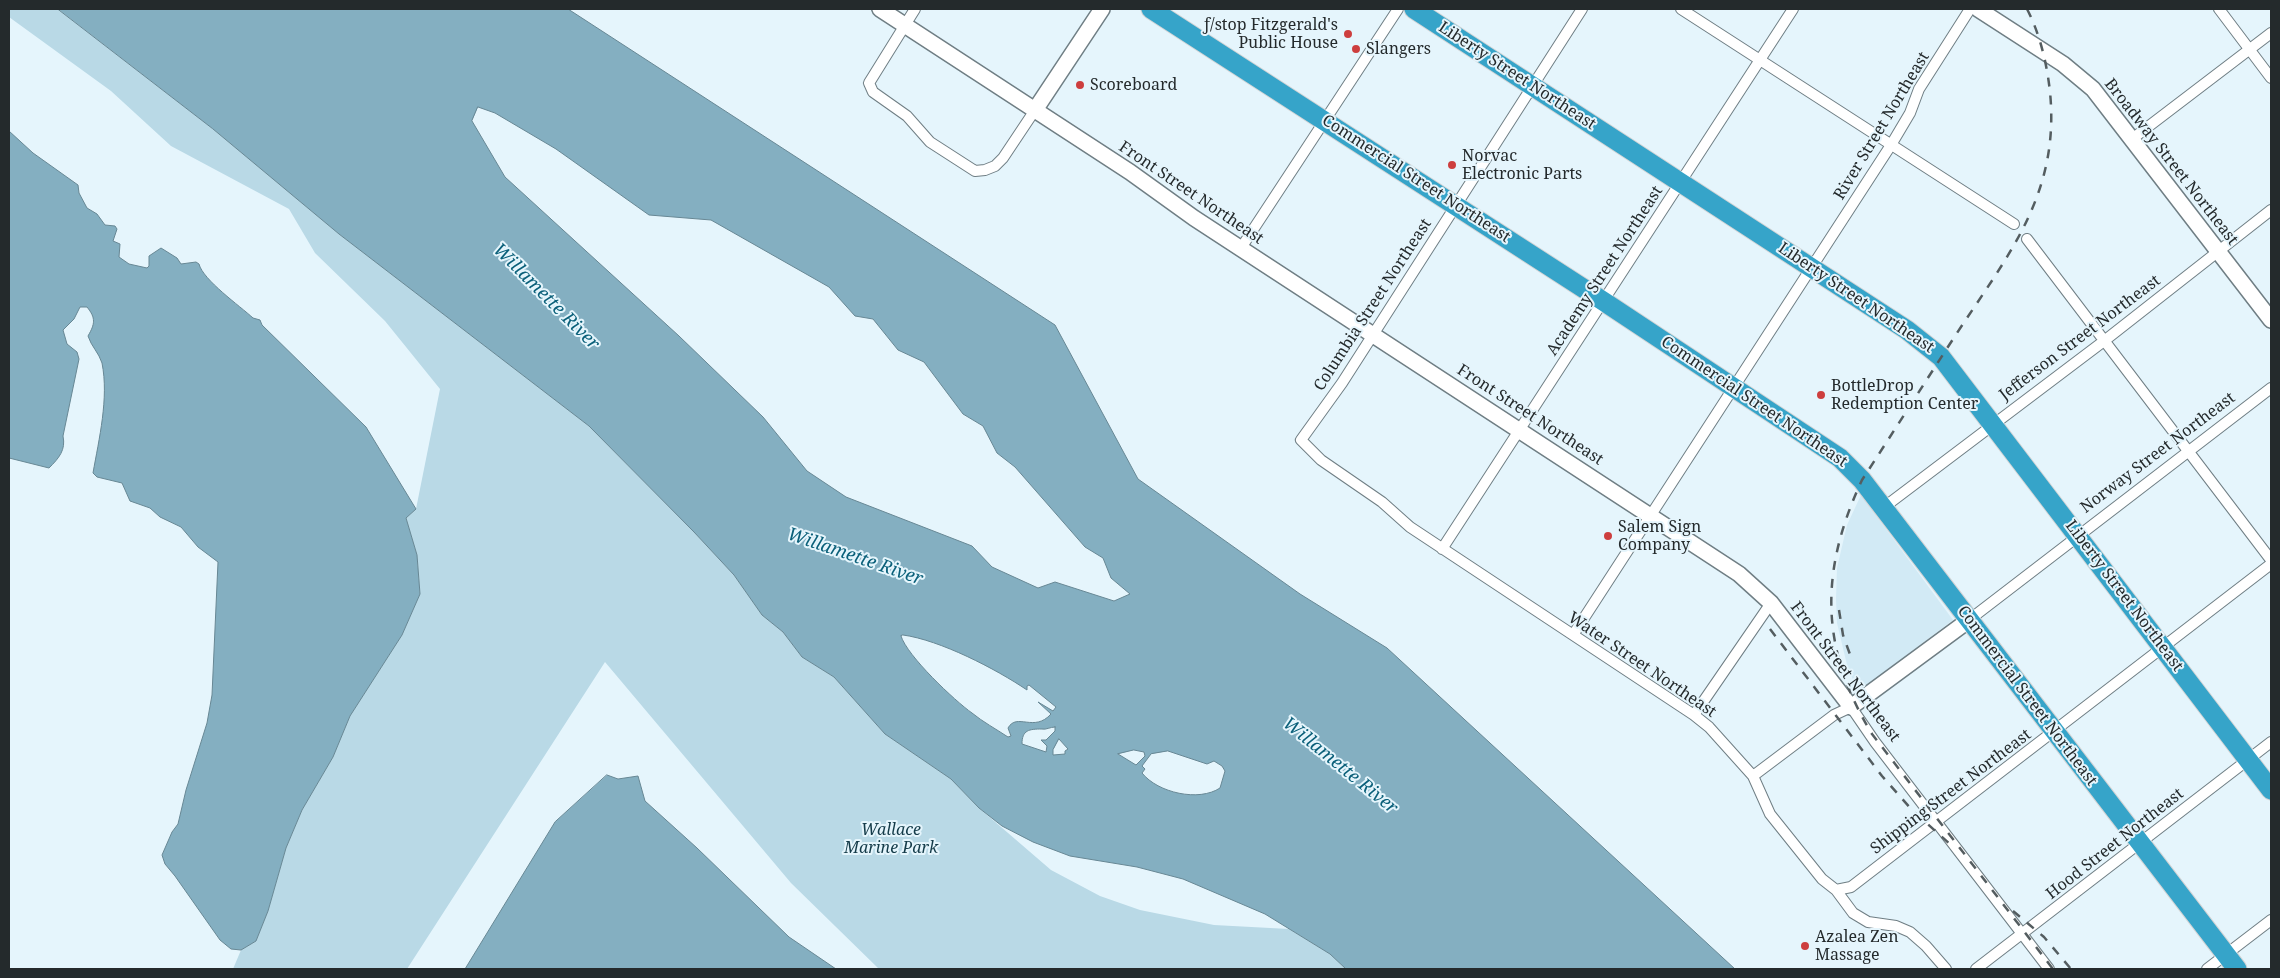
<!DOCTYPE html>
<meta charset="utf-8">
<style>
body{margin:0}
#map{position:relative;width:2280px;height:978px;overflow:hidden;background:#e5f5fc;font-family:"Noto Serif",serif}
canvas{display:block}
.frame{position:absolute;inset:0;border:10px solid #242a2c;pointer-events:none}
</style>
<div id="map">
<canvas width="2280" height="978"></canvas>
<div class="frame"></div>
</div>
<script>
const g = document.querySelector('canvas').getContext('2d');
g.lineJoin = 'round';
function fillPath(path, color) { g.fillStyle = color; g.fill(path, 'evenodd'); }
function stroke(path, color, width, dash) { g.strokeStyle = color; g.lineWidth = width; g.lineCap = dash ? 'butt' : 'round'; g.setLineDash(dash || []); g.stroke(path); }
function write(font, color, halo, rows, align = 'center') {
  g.font = font + ' "Noto Serif",serif'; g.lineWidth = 4; g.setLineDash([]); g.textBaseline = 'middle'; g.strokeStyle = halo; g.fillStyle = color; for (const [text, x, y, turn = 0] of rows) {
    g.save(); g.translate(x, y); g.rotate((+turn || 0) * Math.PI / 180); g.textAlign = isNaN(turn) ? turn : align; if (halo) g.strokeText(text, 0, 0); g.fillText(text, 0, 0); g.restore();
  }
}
const built = new Path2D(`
 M1861 495 1953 620 1858 692 1847 665 1837 623 1836 599 1837 568 1847 525Z`);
const green = new Path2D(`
 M9 9H58L213 129 339 234 589 426 694 532 734 575 762 615 783 632 802 657 834 677 885 734 951 779 979 808 1051 870 1100 896 1140 910 1214 925 1289 929 1330 954 1346 969H879L791 883 605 662 407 969H233L241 950 256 941 268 911 286 848 302 810 333 757 350 716 402 635 420 594 417 555 406 518 416 509 440 389 385 321 315 253 289 209 171 146 111 91 9 17Z`);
const water = new Path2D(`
 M58 9H568L1055 325 1138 479 1300 594 1387 648 1735 969H1346L1330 954 1265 914 1183 879 1137 867 1070 856 1033 842 1002 826 979 808 951 779 885 734 834 677 802 657 783 632 762 615 734 575 694 532 589 426 339 234 213 129ZM478 107 495 113 556 149 649 215 711 220 829 287 855 316 873 319 898 350 924 362 963 414 983 426 997 453 1015 467 1085 547 1103 558 1111 578 1130 594 1114 601 1055 582 1038 588 992 567 972 546 846 497 807 471 763 417 679 336 505 177 472 121ZM903 635C940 640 996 669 1027 690V686L1029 685 1056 707 1053 711 1038 702 1051 714C1034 733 1017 712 1008 728L1011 736 1008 737C996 729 983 722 972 713 955 701 907 656 901 636ZM1055 727V731L1046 740H1041L1047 746 1046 752 1022 744C1022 730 1029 729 1042 729 1046 730 1050 727 1055 727ZM1059 739 1068 749 1065 751V754L1053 755V750ZM1134 750 1144 752 1145 756 1136 765 1118 754ZM1168 751 1207 764 1214 761 1222 766 1225 771 1220 788C1199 802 1158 793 1142 773L1145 769 1142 766 1151 754Z
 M9 131 33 153 78 185 79 193 87 208 97 214 105 225 115 226 117 229 113 241 120 244 119 257 129 264 147 268 149 266V256L161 248 177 258 181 264 196 262 199 264C203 280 240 306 253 318L260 320 262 325 366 427 416 509 406 518 417 555 420 594 402 635 350 716 333 757 302 810 286 848 268 911 256 941 241 950 231 949 220 940 175 876 165 864 162 855 172 832 178 824 186 790 207 723 212 695 218 562 198 547 181 527 160 517 150 508 130 501 122 483 97 477 93 473C99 439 109 398 102 363 99 353 91 346 88 336 95 324 96 318 87 307H80L74 319 63 330 67 344 77 352 79 359 63 436C66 450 59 458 49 468L9 458Z
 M607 775 618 779 638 776 645 801 697 848 789 937 836 969H465L555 822Z`);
const street = new Path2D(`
 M915 9 869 83 873 92 907 116 930 142 975 171 985 170 995 166 1003 158 1035 110
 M1582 9 1342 383 1301 440 1321 460 1382 502 1410 527 1694 715 1709 727 1753 776 1770 814 1822 879 1836 890 1853 913 1868 922 1896 926 1910 932 1926 946 1946 969
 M1681 9 2014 224
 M2219 9 2271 78
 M2132 139 2271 33
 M2027 239 2271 560
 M1241 248 1398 9
 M1883 508 2104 341 2271 210
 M1442 549 1793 9
 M1969 620 2271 388
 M1573 635 1891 145 1910 113 1919 89 1970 9
 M1694 715 1771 603
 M1753 776 1834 715 1851 707 1875 742 2049 969
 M1836 890 1851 887 2271 564
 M1976 969 2271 742
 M2207 969 2271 920`);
const secondary = new Path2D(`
 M880 9 1130 172 1194 218 1739 574 1771 603 1851 707 1969 620
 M1978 9 2063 64 2093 89 2271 320
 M1035 110 1102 9`);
const highway = new Path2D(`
 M1151 9 1603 301 1840 458 1862 480 2237 969
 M1414 9 1907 330 1941 357 2271 790`);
const rail = new Path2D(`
 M2027 9C2040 34 2047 64 2050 92 2060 193 2009 254 1957 333 1925 382 1894 431 1862 480 1820 570 1819 647 1872 734L2053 969
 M1839 610 1843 635 1852 660
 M1770 629 1882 776 1912 810 1951 845
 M2013 911 2044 937 2071 969`);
const markers = [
 [1348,34,5,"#cd3e3e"],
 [1356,49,5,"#cd3e3e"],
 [1080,85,5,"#cd3e3e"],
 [1452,165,5,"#cd3e3e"],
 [1821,395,5,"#cd3e3e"],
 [1608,536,5,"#cd3e3e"],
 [1805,946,5,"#cd3e3e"]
];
const poiNames = [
 ["ƒ/stop Fitzgerald's",1338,25,"right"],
 ["Public House",1338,43,"right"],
 ["Slangers",1366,49],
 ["Scoreboard",1090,85],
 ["Norvac",1462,156],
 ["Electronic Parts",1462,174],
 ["BottleDrop",1831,386],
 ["Redemption Center",1831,404],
 ["Salem Sign",1618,527],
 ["Company",1618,545],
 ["Azalea Zen",1815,937],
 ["Massage",1815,955]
];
const streetNames = [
 ["Liberty Street Northeast",1517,76,33],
 ["River Street Northeast",1882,126,-59],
 ["Broadway Street Northeast",2171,162,52],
 ["Commercial Street Northeast",1416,179,33],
 ["Front Street Northeast",1191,193,34],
 ["Academy Street Northeast",1605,271,-57],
 ["Liberty Street Northeast",1856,298,34],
 ["Columbia Street Northeast",1373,305,-57],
 ["Jefferson Street Northeast",2080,338,-37],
 ["Commercial Street Northeast",1754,402,34],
 ["Front Street Northeast",1530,415,33],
 ["Norway Street Northeast",2158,453,-37],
 ["Liberty Street Northeast",2124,596,53],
 ["Water Street Northeast",1642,665,34],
 ["Front Street Northeast",1845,672,53],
 ["Commercial Street Northeast",2027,696,53],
 ["Shipping Street Northeast",1951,792,-37],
 ["Hood Street Northeast",2115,844,-38]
];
const parkNames = [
 ["Wallace",891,830],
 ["Marine Park",891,848]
];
const waterNames = [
 ["Willamette River",546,297,45],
 ["Willamette River",855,557,19],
 ["Willamette River",1340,766,39]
];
fillPath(built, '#d2eaf5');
fillPath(green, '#b9d9e6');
fillPath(water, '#84afc1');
stroke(water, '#678794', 1);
stroke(street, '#6f7e84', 12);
stroke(secondary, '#6f7e84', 18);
stroke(highway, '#d3d4d5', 21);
stroke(street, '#fff', 10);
stroke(secondary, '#fff', 15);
stroke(highway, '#36a4c9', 19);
stroke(rail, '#545d60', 2.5, [9, 9]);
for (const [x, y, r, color] of markers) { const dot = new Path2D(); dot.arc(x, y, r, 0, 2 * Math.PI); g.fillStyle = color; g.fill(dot); stroke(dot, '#e5f5fc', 2); }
write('16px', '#242a2c', '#e5f5fc', poiNames, 'left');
write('16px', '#242a2c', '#e5f5fc', streetNames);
write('italic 16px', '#143b49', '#e5f5fc', parkNames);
write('italic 18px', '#0b607a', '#e5f5fc', waterNames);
</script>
